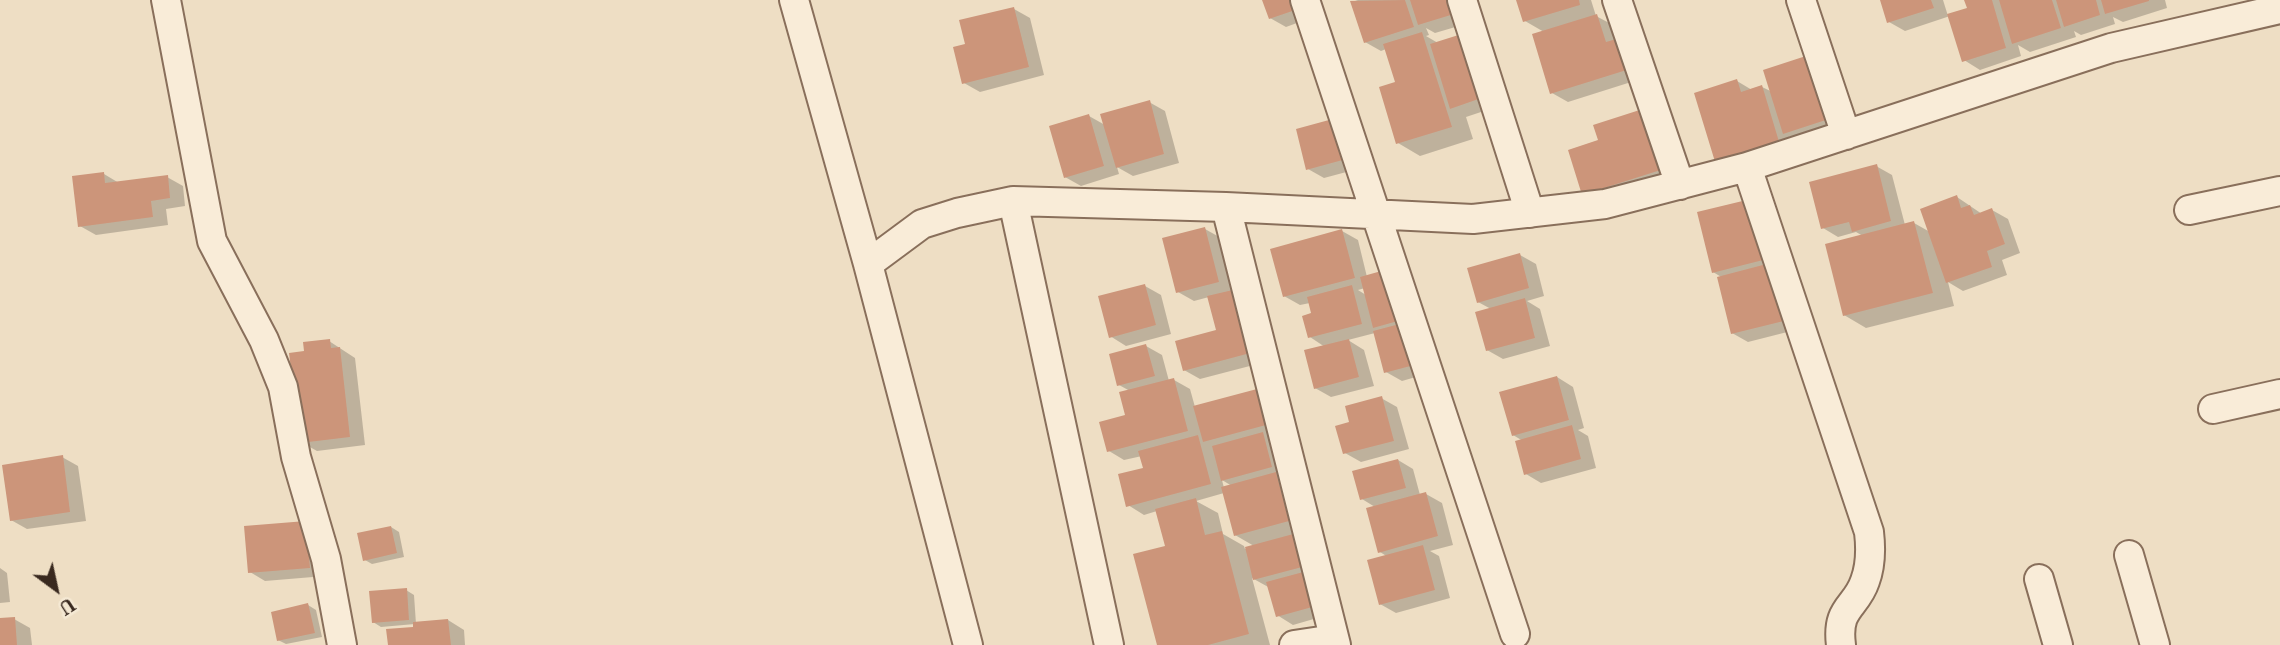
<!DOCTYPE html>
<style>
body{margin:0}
#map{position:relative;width:2280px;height:645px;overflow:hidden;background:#eedec4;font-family:"Noto Serif",serif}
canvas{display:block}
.north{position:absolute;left:21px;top:554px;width:70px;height:70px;-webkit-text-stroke:5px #f5e9d4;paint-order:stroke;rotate:147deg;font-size:19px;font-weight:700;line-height:28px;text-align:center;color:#39291f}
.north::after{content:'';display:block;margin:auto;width:24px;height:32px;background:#39291f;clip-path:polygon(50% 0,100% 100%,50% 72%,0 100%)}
</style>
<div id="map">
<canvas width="2280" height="645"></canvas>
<div class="north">U</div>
</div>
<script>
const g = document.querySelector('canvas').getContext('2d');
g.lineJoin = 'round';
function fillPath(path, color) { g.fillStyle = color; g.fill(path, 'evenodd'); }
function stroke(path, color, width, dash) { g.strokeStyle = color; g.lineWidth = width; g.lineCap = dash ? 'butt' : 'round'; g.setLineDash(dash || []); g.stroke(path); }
const shadow = new Path2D(`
 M1264 0 1319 15 1286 27 1270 18Z
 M1358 0H1462L1469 23 1435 33 1426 28 1429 35 1426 36 1438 43 1502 105 1466 117 1473 139 1420 156 1398 143 1397 83 1386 49 1381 51 1365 42 1352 2Z
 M1518 0H1591L1596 16 1613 25 1647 77 1568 102 1552 93 1544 32 1525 21Z
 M1882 0H1943L1948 16 1969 10 1966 0H2165L2167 8 2123 22 2113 17 2115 24 2081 35 2074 31 2076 37 2030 52 2018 45 2021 56 1980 70 1964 60 1950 16 1905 31 1889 22Z
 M1014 9 1030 18 1044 75 980 92 964 83 967 45Z
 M1737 81 1752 90 1762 87 1846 127 1800 142 1789 136 1795 153 1734 172Z
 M1149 102 1165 111 1179 163 1133 176 1117 167 1119 174 1081 186 1065 177 1089 116 1105 125Z
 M1298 130 1365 167 1324 178 1308 169Z
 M1600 141 1689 180 1584 193Z
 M1876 166 1892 175 1905 225 1914 223 1930 232 1957 197 1982 214 1992 210 2008 219 2020 253 2002 260 2007 275 1963 291 1948 282 1954 306 1866 328 1844 315 1863 236 1856 232 1838 237 1823 228Z
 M104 174 119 183 167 177 183 186 185 206 166 209 168 225 96 235 80 226Z
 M1755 199 1807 327 1748 342 1732 333 1723 278 1713 272Z
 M1205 229 1221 238 1269 361 1200 379 1184 370 1218 332 1209 297 1194 301 1178 292Z
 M1342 231 1358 240 1367 277 1433 372 1402 381 1386 372 1375 333 1348 340 1364 350 1374 386 1331 397 1315 388 1325 347 1310 337 1314 314 1310 303 1300 305 1284 296ZM1365 288 1366 295 1358 290Z
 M1520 255 1536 264 1544 296 1527 301 1540 309 1550 346 1503 359 1487 350 1491 309 1478 302Z
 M1145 286 1161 295 1171 334 1126 346 1110 336Z
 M329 341 355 358 365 445 317 451 301 442 306 352Z
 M1146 346 1162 355 1169 381 1174 380 1190 389 1195 407 1256 391 1272 400 1281 434 1268 437 1279 443 1304 530 1293 533 1312 544 1331 614 1293 625 1277 615 1270 588 1252 578 1270 645H1159L1167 547 1157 511 1144 515 1128 505 1145 469 1142 456 1124 460 1109 451 1127 416 1130 391 1119 385ZM1222 480 1232 486 1224 488ZM1224 493 1235 535 1254 546 1245 549 1244 546 1223 534 1218 513 1196 501Z
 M1557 377 1573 387 1584 428 1578 430 1588 436 1596 468 1541 483 1526 474 1523 441 1513 435Z
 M1381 398 1397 407 1409 449 1361 462 1345 453 1351 423Z
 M62 457 78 466 86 521 27 529 11 520Z
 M1398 460 1413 469 1420 495 1426 494 1442 503 1453 545 1430 551 1439 556 1450 598 1396 613 1380 604 1388 557 1380 552 1375 507 1362 499Z
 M306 523 325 576 265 581 250 572Z
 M391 527 399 532 404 557 372 564 365 560Z
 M0 568 7 573 10 602 0 603Z
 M406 590 414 595 416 624 448 620 464 630 465 645H389L415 629V624L381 627 373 622Z
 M308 605 316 610 322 637 286 644 278 640Z
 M14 619 30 628 32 645H0V620Z`);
const building = new Path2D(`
 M1262 0H1302L1304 7 1269 19Z
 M1405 0 1414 27 1364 43 1350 1Z
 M1410 0H1450L1454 14 1418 25Z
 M1516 0H1579L1580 5 1523 22Z
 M1880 0H1931L1934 8 1887 23Z
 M1964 0H1992L2006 48 1962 62 1947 14 1967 8Z
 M1999 0H2052L2061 28 2012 44Z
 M2056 0H2096L2100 15 2064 27Z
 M2101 0H2149V1L2105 14Z
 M1014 7 1029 67 962 84 953 47 965 44 959 20Z
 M1597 14 1606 42 1623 37 1633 68 1550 94 1532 34Z
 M1422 32 1452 127 1396 144 1379 87 1395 82 1383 44Z
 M1468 32 1487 96 1450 109 1430 44Z
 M1812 54 1832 118 1783 134 1763 70Z
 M1737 79 1741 92 1762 85 1780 145 1716 165 1694 93Z
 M1150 100 1164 154 1116 168 1100 114Z
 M1649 107 1667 168 1582 195 1568 150 1598 140 1593 125Z
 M1089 114 1104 166 1064 178 1049 126Z
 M1340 117 1350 158 1306 170 1296 129Z
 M1877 164 1891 221 1852 232 1849 222 1821 229 1809 182Z
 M104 172 105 183 168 175 170 198 151 201 153 217 78 227 72 176Z
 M1957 195 1961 208 1970 205 1974 215 1992 208 2005 244 1987 251 1992 267 1946 283 1920 209Z
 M1755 198 1771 258 1712 273 1697 212Z
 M1914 221 1933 293 1843 316 1825 244Z
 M1205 227 1219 282 1176 293 1162 238Z
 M1342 229 1355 278 1283 297 1270 249Z
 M1520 253 1529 288 1477 303 1467 268Z
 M1778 261 1792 319 1731 334 1717 277Z
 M1392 268 1405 319 1373 328 1360 277Z
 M1145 284 1156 325 1109 338 1098 296Z
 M1352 285 1362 324 1308 338 1302 316 1311 313 1307 297Z
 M1237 289 1254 352 1183 371 1175 341 1216 330 1207 296Z
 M1525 298 1535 338 1486 351 1475 312Z
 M1407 322 1418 364 1384 373 1373 331Z
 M330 339 331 348 340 347 350 437 300 443 289 353 304 351 303 342Z
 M1349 339 1359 377 1314 389 1304 350Z
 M1146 344 1155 376 1117 386 1109 354Z
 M1557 376 1569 420 1512 436 1499 392Z
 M1174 378 1188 431 1107 452 1099 422 1125 415 1119 392Z
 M1257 389 1266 425 1203 442 1193 406Z
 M1382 396 1394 441 1343 454 1335 426 1349 422 1345 406Z
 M1572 425 1581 459 1524 475 1515 441Z
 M1263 432 1272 467 1221 481 1212 446Z
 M1198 435 1211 484 1126 507 1118 474 1143 468 1138 451Z
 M63 455 70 512 10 521 2 465Z
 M1398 459 1406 488 1360 500 1352 471Z
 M1276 472 1289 521 1234 536 1221 487Z
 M1426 492 1438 536 1378 553 1366 508Z
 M1196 498 1205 535 1222 531 1249 634 1208 645H1157L1133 554 1165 546 1155 509Z
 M306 521 310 568 248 573 244 526Z
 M391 526 397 553 363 561 357 533Z
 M1297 533 1306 566 1253 580 1245 547Z
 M1423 545 1435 590 1379 605 1367 560Z
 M1307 571 1316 606 1276 617 1266 582Z
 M407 588 409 620 372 623 369 591Z
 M308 603 315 633 277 641 271 612Z
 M15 617 17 645H0V618Z
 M448 619 451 645H388L386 629 413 627V622Z`);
const street = new Path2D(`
 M166 0 212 241 264 340 283 387 296 457 326 559 342 645
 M794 0 868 264 968 645
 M1305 0 1515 634
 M1462 0 1530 213
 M1617 0 1680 185
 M1801 0 1846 135
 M1747 167 1869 532C1871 549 1871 565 1865 581 1856 608 1836 607 1841 645
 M1013 201 1109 645
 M1226 207 1336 645
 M2189 210 2280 191
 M868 264 922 224 957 213 1013 201 1226 207 1473 219 1605 204 1747 167 2111 48 2280 9
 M2213 409 2280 394
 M2129 555 2155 645
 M2039 579 2058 645
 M1294 645 1334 639`);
fillPath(shadow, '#0003');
fillPath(building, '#cc957a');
stroke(street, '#896f5b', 32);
stroke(street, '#f9ecd8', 28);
</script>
